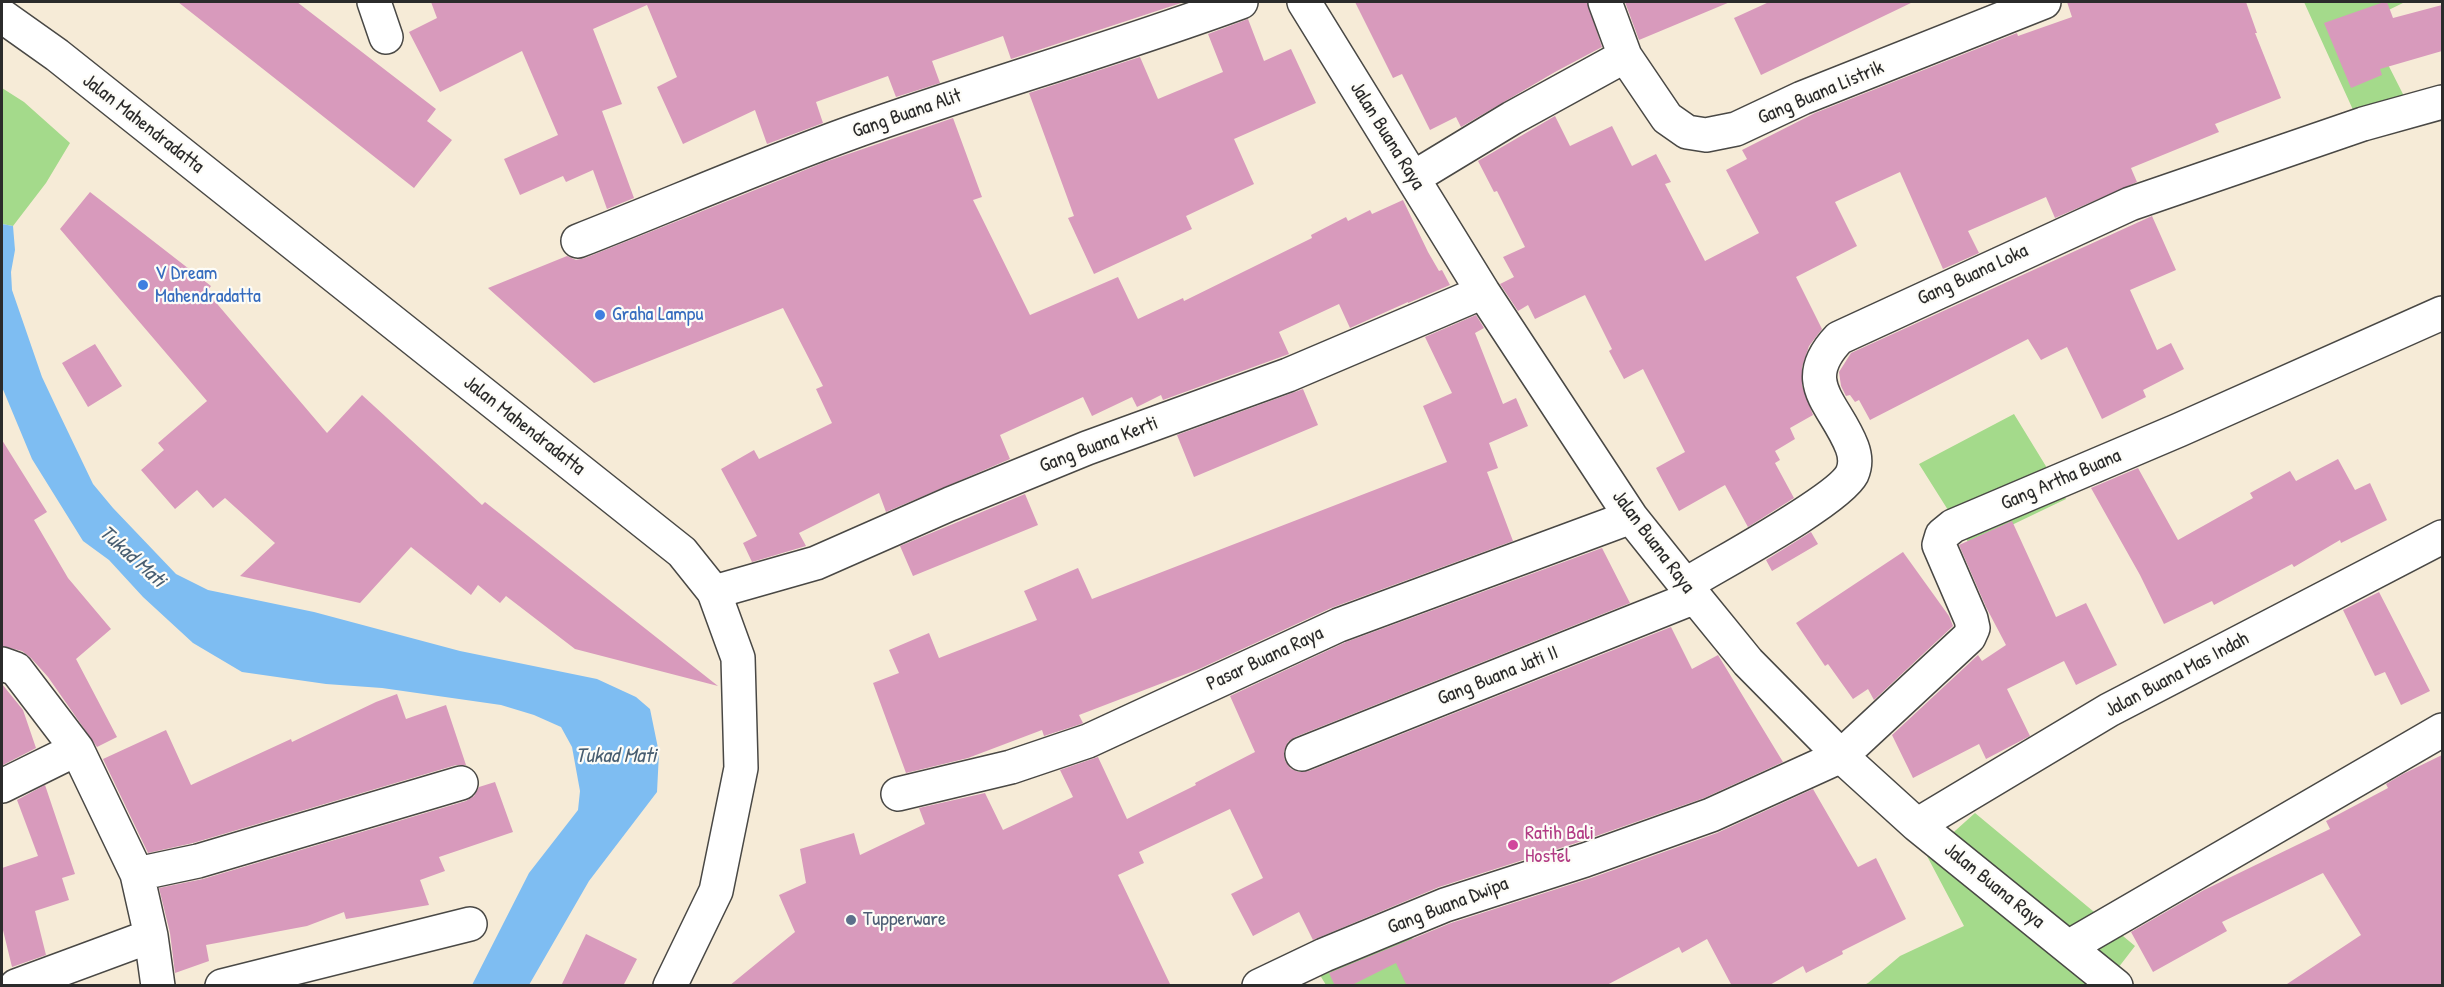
<!DOCTYPE html>
<style>
body{margin:0}
#map{position:relative;width:2444px;height:987px;overflow:hidden;background:#f6ebd7;font-family:"Patrick Hand",sans-serif}
canvas{display:block}
.frame{position:absolute;inset:0;border:3px solid #2b2b2b;pointer-events:none}
</style>
<div id="map">
<canvas width="2444" height="987"></canvas>
<div class="frame"></div>
</div>
<script>
const g = document.querySelector('canvas').getContext('2d');
g.lineJoin = 'round';
function fillPath(path, color) { g.fillStyle = color; g.fill(path, 'evenodd'); }
function stroke(path, color, width, dash) { g.strokeStyle = color; g.lineWidth = width; g.lineCap = dash ? 'butt' : 'round'; g.setLineDash(dash || []); g.stroke(path); }
function write(font, color, halo, rows, align = 'center') {
  g.font = font + ' "Patrick Hand",sans-serif'; g.lineWidth = 4.5; g.setLineDash([]); g.textBaseline = 'middle'; g.strokeStyle = halo; g.fillStyle = color; for (const [text, x, y, turn = 0] of rows) {
    g.save(); g.translate(x, y); g.rotate((+turn || 0) * Math.PI / 180); g.textAlign = isNaN(turn) ? turn : align; if (halo) g.strokeText(text, 0, 0); g.fillText(text, 0, 0); g.restore();
  }
}
const green = new Path2D(`
 M2304 2H2405L2366 21 2409 106 2359 123Z
 M2 88 24 102 70 143 46 183 13 226 2 224Z
 M2014 414 2066 499 1970 545 1919 464Z
 M1975 813 2135 946 2105 985 1862 986 1868 983 1900 956 1964 926 1927 856Z
 M1406 928 1441 985H1326L1315 967Z`);
const water = new Path2D(`
 M2 224 13 226 15 250 11 272 12 290 42 377 58 411 93 484 113 508 176 574 208 590 314 612 460 651 597 679 636 697 650 709 659 753 657 792 589 881 529 985H472L529 873 578 810 580 791 572 747 561 727 534 715 501 705 382 688 326 684 242 672 193 643 143 597 109 560 83 541 32 459 2 387Z`);
const building = new Path2D(`
 M178 2H297L436 109 427 121 452 140 414 188Z
 M431 2H1184L1011 59 1003 36 932 61 940 83 896 97 888 76 816 102 823 123 767 144 755 110 683 144 657 87 677 77 647 5 593 29 622 104 602 111 634 198 607 209 593 170 566 182 563 176 520 195 504 159 558 135 522 51 440 92 409 32 437 18Z
 M1355 2H1587L1602 47 1555 72 1461 127 1456 117 1430 130 1402 74 1393 78Z
 M1625 2H1730L1639 40Z
 M1769 2H1913L1761 75 1734 18Z
 M2067 2H2246L2257 33H2255L2281 98 2215 124 2219 132 2131 168 2137 182 2055 218 2046 197 1968 231 1979 253 1943 269 1900 172 1835 202 1857 246 1796 277 1822 329 1809 346 1802 367V386L1813 415 1790 428 1795 439 1775 451 1780 460 1775 463 1794 498 1748 527 1725 485 1679 511 1656 468 1685 452 1643 369 1624 379 1609 351 1612 349 1585 295 1535 319 1528 305 1518 311 1500 284 1514 277 1503 257 1525 247 1497 191 1494 192 1478 161 1555 116 1570 146 1612 126 1632 166 1656 154 1671 182 1665 184 1705 261 1759 233 1726 170 1747 159 1742 150 1815 113 2017 33 2018 36 2072 17Z
 M2384 2H2387L2393 18 2442 5V51L2380 69 2382 75 2351 88 2324 23Z
 M1248 19 1264 61 1291 49 1316 103 1234 139 1254 184 1186 216 1192 229 1094 274 1068 218 1074 216 1029 93 1140 57 1158 99 1223 72 1208 34Z
 M953 118 982 197 973 200 1030 315 1118 277 1138 319 1183 298 1184 301 1312 238 1311 235 1346 217 1348 221 1370 210 1372 214 1403 200 1428 252 1439 271 1442 270 1450 285 1408 303V302L1350 328 1339 304 1279 332 1289 354 1163 400 1161 395 1137 407 1132 397 1092 416 1083 397 1000 435 1010 459 886 512 879 493 799 533 806 546 752 562 743 543 757 536 721 469 754 450 759 459 832 423 816 389 823 386 783 308 594 383 488 288 567 256 576 260 585 258 825 162Z
 M90 192 211 286 207 292 327 433 362 395 482 505 485 502 718 686 575 649 506 596 500 603 478 585 471 595 411 547 360 603 240 576 275 543 225 498 213 508 197 490 175 509 141 470 164 450 158 443 207 401 60 229Z
 M2152 216 2176 270 2130 290 2157 350 2171 343 2184 369 2143 390 2146 397 2102 419 2067 347 2041 360 2028 339 1870 420 1859 400 1855 402 1850 395 1846 396 1841 386 1839 372 1851 353Z
 M1476 315 1484 328 1475 333 1503 404 1516 398 1528 426 1489 443 1498 468 1487 472 1513 541 1331 608 1199 669 1079 715 1083 723 1081 724 1044 736 1042 730 968 758 906 773 873 683 899 673 889 650 929 633 939 658 1037 620 1024 591 1078 568 1092 599 1447 462 1423 406 1452 393 1425 337Z
 M95 344 122 386 88 407 62 363Z
 M1303 389 1318 425 1194 477 1177 435Z
 M2 440 47 512 34 520 68 578 111 629 76 659 117 737 97 747 48 677 31 658 22 651 2 646Z
 M2338 459 2355 490 2370 483 2387 520 2341 543 2340 540 2294 567 2292 564 2214 605 2212 601 2164 624 2140 575 2091 488 2138 468 2178 540 2253 498 2250 493 2290 471 2296 481Z
 M1025 494 1038 525 913 576 900 546Z
 M2012 521 2056 617 2086 603 2117 665 2076 685 2064 661 2007 689 2030 736 1986 759 1979 744 1913 778 1892 735 1978 655 1982 661 2006 645 1986 607 1959 545Z
 M1811 532 1818 544 1772 571 1766 560Z
 M1602 548 1630 603 1295 737 1288 742 1284 751 1285 761 1291 769 1299 772 1309 771 1671 627 1692 669 1718 655 1783 762 1704 798 1579 842 1439 887 1313 940 1299 912 1253 936 1231 894 1263 878 1230 809 1139 852 1144 863 1118 875 1171 986H729L795 932 779 895 806 883 800 849 854 833 860 855 925 824 919 808 985 793 1003 830 1073 797 1060 770 1098 757 1127 819 1196 785 1195 783 1255 752 1230 696 1346 642Z
 M1903 552 1949 616 1953 626 1874 700 1868 689 1853 699 1828 664 1825 666 1796 623Z
 M2379 592 2430 691 2401 705 2385 672 2375 676 2343 610Z
 M2 684 23 710 36 748 3 765Z
 M397 694 406 719 446 705 466 765H456L193 843 148 853 103 759 166 730 191 785 291 739 292 742 376 702Z
 M2442 755V986H2284L2361 935 2323 873 2222 922 2227 931 2153 972 2131 932 2204 890 2330 829 2326 821 2388 788 2386 784 2403 774Z
 M495 782 513 832 439 857 445 871 420 880 429 905 346 919 344 912 307 926 206 945 209 961 175 973 170 933 159 888 203 879 466 801 474 796 479 787Z
 M45 785 75 874 62 878 69 900 35 911 46 955 12 967 2 926V868L38 856 17 800Z
 M1813 789 1858 867 1876 858 1906 919 1842 951 1843 954 1806 973 1803 966 1768 986H1732L1707 939 1682 953 1679 947 1605 986H1407L1396 963 1350 986H1335L1329 973 1451 923 1591 878 1717 833Z
 M586 934 637 959 623 986H561Z`);
const minor = new Path2D(`
 M374 2 386 37
 M1304 2 1483 292 1631 517 1695 597 1748 662 1841 756 1917 825 2116 986
 M1605 2 1625 56 1667 118 1687 132 1706 135 1736 129 1802 98 2044 2
 M1413 178 1512 118 1625 56
 M578 241C670 205 761 165 853 132 982 86 1113 49 1241 2
 M1685 585C1717 565 1838 501 1852 474 1856 465 1855 455 1852 447 1835 403 1796 383 1839 338L2130 204 2363 124 2442 102
 M714 592 816 563 950 504 1087 448 1288 375 1483 292
 M2 664 16 669 77 749 137 874 151 936 158 986
 M1302 754 1695 597
 M2 786 77 749
 M898 794 1011 767 1088 741 1339 625 1631 517
 M1917 825 2109 710 2442 537
 M137 874 198 861 461 783
 M2070 946 2442 730
 M16 986 151 936
 M222 986 470 924
 M1259 986 1324 955 1445 905 1585 860 1711 815 1841 756 1969 637 1973 628 1971 619 1939 545 1942 535 1953 526 2179 430 2442 313`);
const highway = new Path2D(`
 M2 16 57 55 682 552 714 592 738 658 741 768 716 891 670 986`);
const markers = [
 [143,285,6,"#3f7fe0"],
 [600,315,6,"#3f7fe0"],
 [1513,845,6,"#d1479c"],
 [851,920,6,"#5c6f8a"]
];
const streetNames = [
 ["Gang Buana Listrik",1821,93,-23],
 ["Gang Buana Alit",907,114,-19],
 ["Jalan Mahendradatta",143,124,38],
 ["Jalan Buana Raya",1387,136,58],
 ["Gang Buana Loka",1973,275,-25],
 ["Jalan Mahendradatta",524,426,38],
 ["Gang Buana Kerti",1099,445,-21],
 ["Gang Artha Buana",2061,480,-23],
 ["Jalan Buana Raya",1653,542,53],
 ["Pasar Buana Raya",1265,659,-25],
 ["Jalan Buana Mas Indah",2177,675,-28],
 ["Gang Buana Jati II",1498,676,-22],
 ["Jalan Buana Raya",1994,886,39],
 ["Gang Buana Dwipa",1448,906,-21]
];
const shopNames = [
 ["V Dream",155,274],
 ["Mahendradatta",155,297],
 ["Graha Lampu",612,315]
];
const hotelNames = [
 ["Ratih Bali",1525,834],
 ["Hostel",1525,857]
];
const serviceNames = [
 ["Tupperware",863,920]
];
const waterNames = [
 ["Tukad Mati",132,557,42],
 ["Tukad Mati",616,756]
];
fillPath(green, '#a4da8b');
fillPath(water, '#7ebdf2');
fillPath(building, '#d89abc');
stroke(minor, '#494845', 36);
stroke(highway, '#494845', 36);
stroke(minor, '#fff', 33);
stroke(highway, '#fff', 33);
for (const [x, y, r, color] of markers) { const dot = new Path2D(); dot.arc(x, y, r, 0, 2 * Math.PI); g.fillStyle = color; g.fill(dot); stroke(dot, '#fdfcf7', 2); }
write('20px', '#2b2b2b', '#fdfcf7', streetNames);
write('20px', '#366cbe', '#fdfcf7', shopNames, 'left');
write('20px', '#b23c85', '#fdfcf7', hotelNames, 'left');
write('20px', '#4e5e75', '#fdfcf7', serviceNames, 'left');
write('italic 21px', '#485e71', '#fdfcf7', waterNames);
</script>
